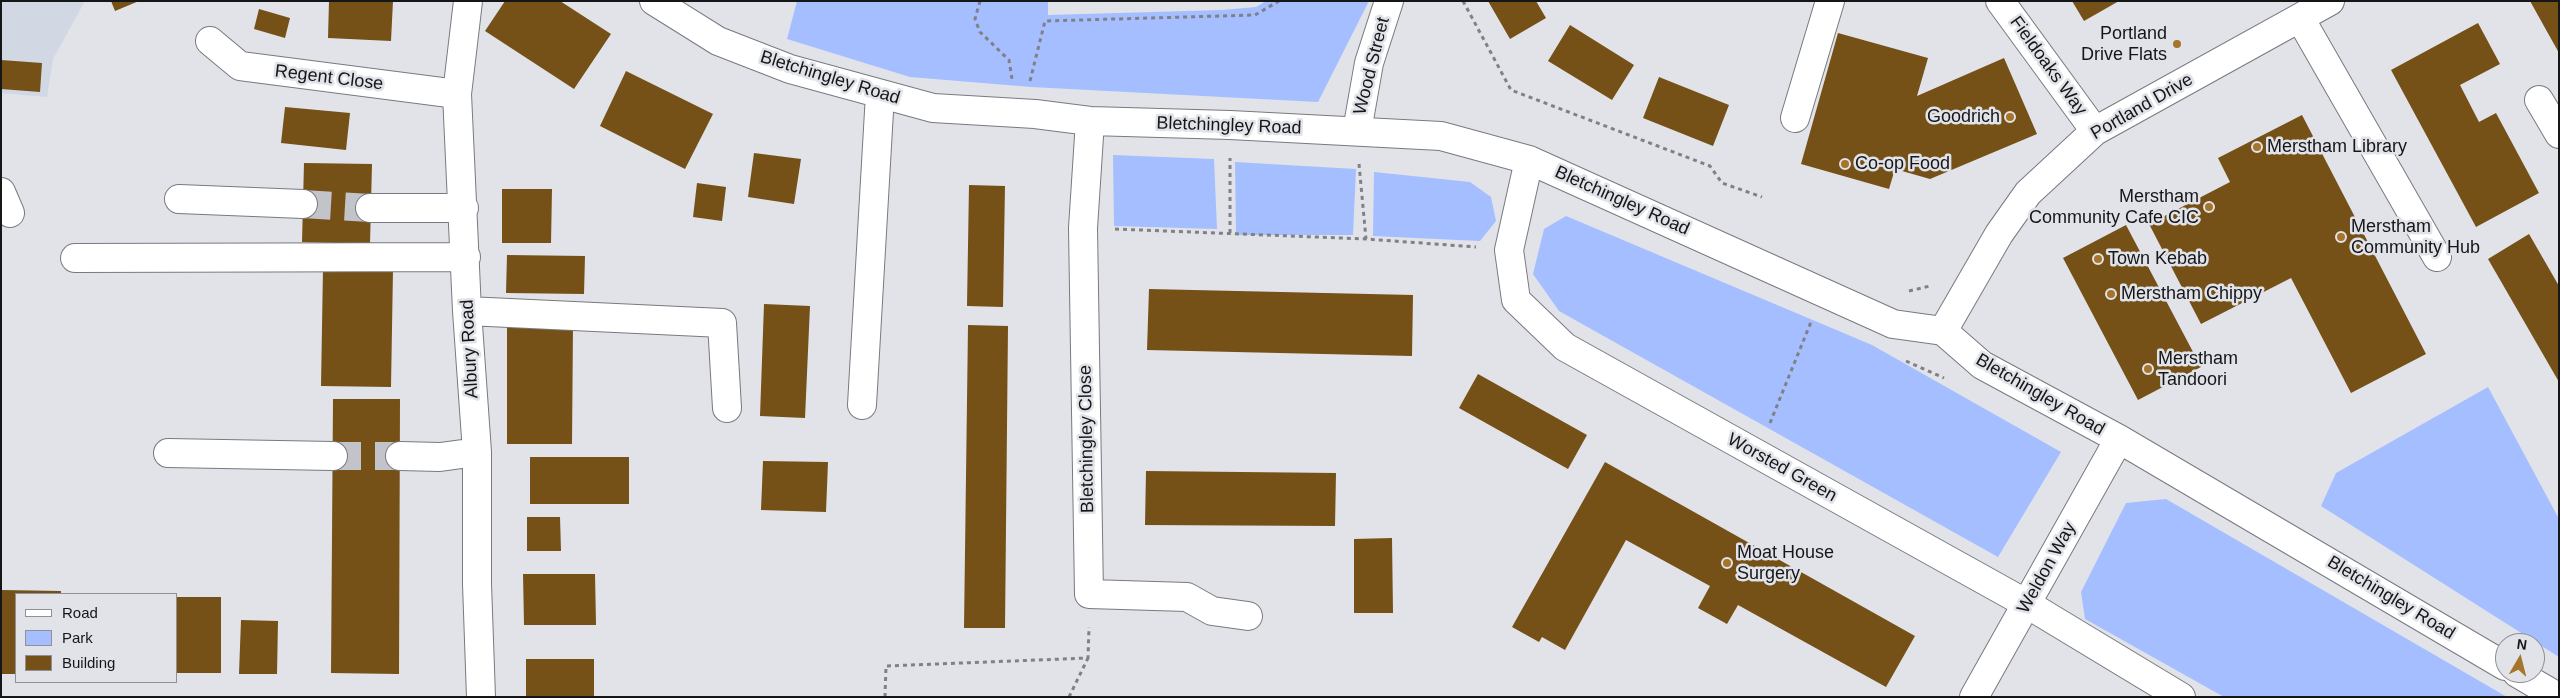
<!DOCTYPE html>
<style>
body{margin:0}
#map{position:relative;width:2560px;height:698px;overflow:hidden;background:#e1e3e9;font-family:Helvetica,sans-serif}
canvas{display:block}
.frame{position:absolute;inset:0;border:2px solid #151618;pointer-events:none}
.legend{position:absolute;left:15px;top:593px;width:162px;height:90px;box-sizing:border-box;background:#e1e3e9;border:1px solid #8f9195;margin:0;padding:6px 9px;list-style:none;font-size:15px;color:#151618}
.legend li{display:flex;align-items:center;gap:10px;height:25px}
.legend b{width:25px;border:1px solid #8f9195}
.north{position:absolute;left:2495px;top:633px;width:50px;height:50px;box-sizing:border-box;background:#e1e3e9;border:1px solid #8f9195;border-radius:50%;rotate:8deg;font-size:14px;font-weight:700;line-height:20px;text-align:center;color:#151618}
.north::after{content:'';display:block;margin:auto;width:18px;height:22px;background:#a6742a;clip-path:polygon(50% 0,100% 100%,50% 72%,0 100%)}
</style>
<div id="map">
<canvas width="2560" height="698"></canvas>
<div class="frame"></div>
<ul class="legend">
<li><b style="height:6px;background:#fff"></b>Road</li>
<li><b style="height:14px;background:#a4beff"></b>Park</li>
<li><b style="height:14px;background:#755017"></b>Building</li>
</ul>
<div class="north">N</div>
</div>
<script>
const g = document.querySelector('canvas').getContext('2d');
g.lineJoin = 'round';
function fillPath(path, color) { g.fillStyle = color; g.fill(path, 'evenodd'); }
function stroke(path, color, width, dash) { g.strokeStyle = color; g.lineWidth = width; g.lineCap = dash ? 'butt' : 'round'; g.setLineDash(dash || []); g.stroke(path); }
function write(font, color, halo, rows, align = 'center') {
  g.font = font + ' Helvetica,sans-serif'; g.lineWidth = 5; g.setLineDash([]); g.textBaseline = 'middle'; g.strokeStyle = halo; g.fillStyle = color; for (const [text, x, y, turn = 0] of rows) {
    g.save(); g.translate(x, y); g.rotate((+turn || 0) * Math.PI / 180); g.textAlign = isNaN(turn) ? turn : align; if (halo) g.strokeText(text, 0, 0); g.fillText(text, 0, 0); g.restore();
  }
}
const built = new Path2D(`
 M1 1H85L53 59 47 97 1 93Z`);
const green = new Path2D(`
 M797 1H1048V15L1222 10 1256 7 1266 1H1369L1318 102 1031 87 910 77 787 39Z
 M1113 155 1214 159 1217 229 1114 226Z
 M1235 162 1356 169 1353 235H1236Z
 M1374 172 1470 182 1491 197 1496 221 1480 241 1373 236Z
 M1566 216 1872 345 2061 452 1998 557 1559 311 1533 274 1544 229Z
 M2488 387 2559 519V657L2321 506 2336 473Z
 M2166 499 2507 697H2224L2085 619 2081 592 2126 503Z`);
const building = new Path2D(`
 M111 1H139L115 11Z
 M329 1H393L391 41 328 38Z
 M505 1H560L611 34 574 89 485 31Z
 M1488 1H1536L1546 18 1510 39Z
 M2072 1H2119L2084 21Z
 M2530 1H2559V53Z
 M259 9 290 18 285 38 254 29Z
 M2478 23 2500 64 2460 85 2479 122 2496 113 2539 193 2476 227 2391 70Z
 M1570 25 1634 65 1612 100 1548 61Z
 M1838 33 1928 58 1917 96 2004 58 2037 134 1930 179 1895 169 1889 189 1801 164Z
 M1 60 42 63 40 92 1 89Z
 M626 71 713 114 685 169 600 126Z
 M1659 77 1729 105 1713 146 1643 118Z
 M285 107 350 113 346 150 281 143Z
 M2302 115 2426 354 2351 393 2291 278 2201 324 2149 224 2230 182 2218 158Z
 M754 153 801 159 794 204 748 197Z
 M304 163 372 164 370 244 302 242Z
 M697 183 726 187 722 221 693 217Z
 M969 185 1005 186 1003 307 967 306Z
 M502 189H552L551 243H502Z
 M2126 225 2201 367 2138 400 2063 258Z
 M2529 234 2559 286V382L2488 259Z
 M507 255 585 256 584 294 506 293Z
 M323 268 393 269 391 387 321 386Z
 M1149 289 1413 295 1412 356 1147 350Z
 M764 304 810 306 805 418 760 416Z
 M573 324 572 444H507V325Z
 M968 325 1008 326 1005 628H964Z
 M1478 374 1587 435 1568 469 1459 408Z
 M333 399H400L399 674 331 673Z
 M530 457H629V504H530Z
 M763 461 828 462 826 512 761 510Z
 M1605 462 1915 636 1886 687 1738 605 1727 624 1698 608 1710 586 1626 540 1565 650 1542 637 1539 642 1512 627Z
 M1146 471 1336 473 1335 526 1145 525Z
 M527 517H560L561 551H527Z
 M1392 538 1393 613H1354V539Z
 M523 574H595L596 625H524Z
 M2 590 61 591V594H16V674H1Z
 M176 597H221V673H176Z
 M241 620 278 621 277 674H239Z
 M526 659H594V697H526Z`);
const minorTunnel = new Path2D(`
 M303 204 370 208
 M333 456H400`);
const path = new Path2D(`
 M980 1 975 19 980 32 1009 60 1012 79
 M1463 1 1511 90 1710 166 1722 183 1762 197
 M1030 81 1045 21 1255 15 1279 1
 M1359 164 1366 239
 M1115 229 1366 239 1476 247
 M1230 233V158
 M1909 291 1930 286
 M1906 361 1944 378
 M1770 423 1811 322
 M885 697 886 666 1088 658 1089 627
 M1069 697 1088 658`);
const minor = new Path2D(`
 M468 1 457 94 467 311 477 452V584L481 697
 M654 1 718 41 790 69 933 108 1035 114 1090 121 1230 125 1441 136 1529 160 1893 324 1943 331 1982 365 2119 439 2505 666
 M2000 1 2095 131
 M2300 18 2437 257
 M210 41 240 66 457 94
 M2539 100 2559 134
 M1795 118 1830 1
 M1090 121 1083 228 1089 594 1187 597 1212 611 1248 616
 M1357 131 1369 63 1389 1
 M1529 160 1509 250 1516 300 1565 347 2027 604 2181 697
 M1 192 10 213
 M179 199 303 204
 M370 208H464
 M75 258 466 257
 M467 311 722 323 727 408
 M1943 331 1999 234 2028 193 2095 131 2330 1
 M862 405 880 94
 M168 453 333 456
 M400 456 440 457 477 452
 M2517 673 2558 697
 M1974 697 2119 439`);
const markers = [
 [2177,44,5,"#a6742a"],
 [2010,117,5,"#a6742a"],
 [2257,147,5,"#a6742a"],
 [1845,164,5,"#a6742a"],
 [2209,207,5,"#a6742a"],
 [2341,237,5,"#a6742a"],
 [2098,259,5,"#a6742a"],
 [2111,294,5,"#a6742a"],
 [2148,369,5,"#a6742a"],
 [1727,563,5,"#a6742a"]
];
const poiNames = [
 ["Portland",2167,34,"right"],
 ["Drive Flats",2167,55,"right"],
 ["Goodrich",2000,117,"right"],
 ["Merstham Library",2267,147],
 ["Co-op Food",1855,164],
 ["Merstham",2199,197,"right"],
 ["Community Cafe CIC",2199,218,"right"],
 ["Merstham",2351,227],
 ["Community Hub",2351,248],
 ["Town Kebab",2108,259],
 ["Merstham Chippy",2121,294],
 ["Merstham",2158,359],
 ["Tandoori",2158,380],
 ["Moat House",1737,553],
 ["Surgery",1737,574]
];
const streetNames = [
 ["Wood Street",1372,66,-76],
 ["Fieldoaks Way",2048,66,54],
 ["Regent Close",329,78,7],
 ["Bletchingley Road",830,78,17],
 ["Portland Drive",2142,107,-30],
 ["Bletchingley Road",1229,126,2],
 ["Bletchingley Road",1622,201,24],
 ["Albury Road",470,349,-93],
 ["Bletchingley Road",2040,395,30],
 ["Bletchingley Close",1087,439,-91],
 ["Worsted Green",1782,468,29],
 ["Weldon Way",2047,568,-61],
 ["Bletchingley Road",2391,598,31]
];
fillPath(built, '#d2d7e4');
fillPath(green, '#a4beff');
fillPath(building, '#755017');
stroke(minorTunnel, '#c2c4ca', 28, [28, 14]);
stroke(minor, '#777a7f', 30);
stroke(path, '#7f8185', 3, [4, 4]);
stroke(minor, '#fff', 28);
for (const [x, y, r, color] of markers) { const dot = new Path2D(); dot.arc(x, y, r, 0, 2 * Math.PI); g.fillStyle = color; g.fill(dot); stroke(dot, '#e1e3e9', 2); }
write('18px', '#151618', '#e1e3e9', poiNames, 'left');
write('18px', '#151618', '#e1e3e9', streetNames);
</script>
